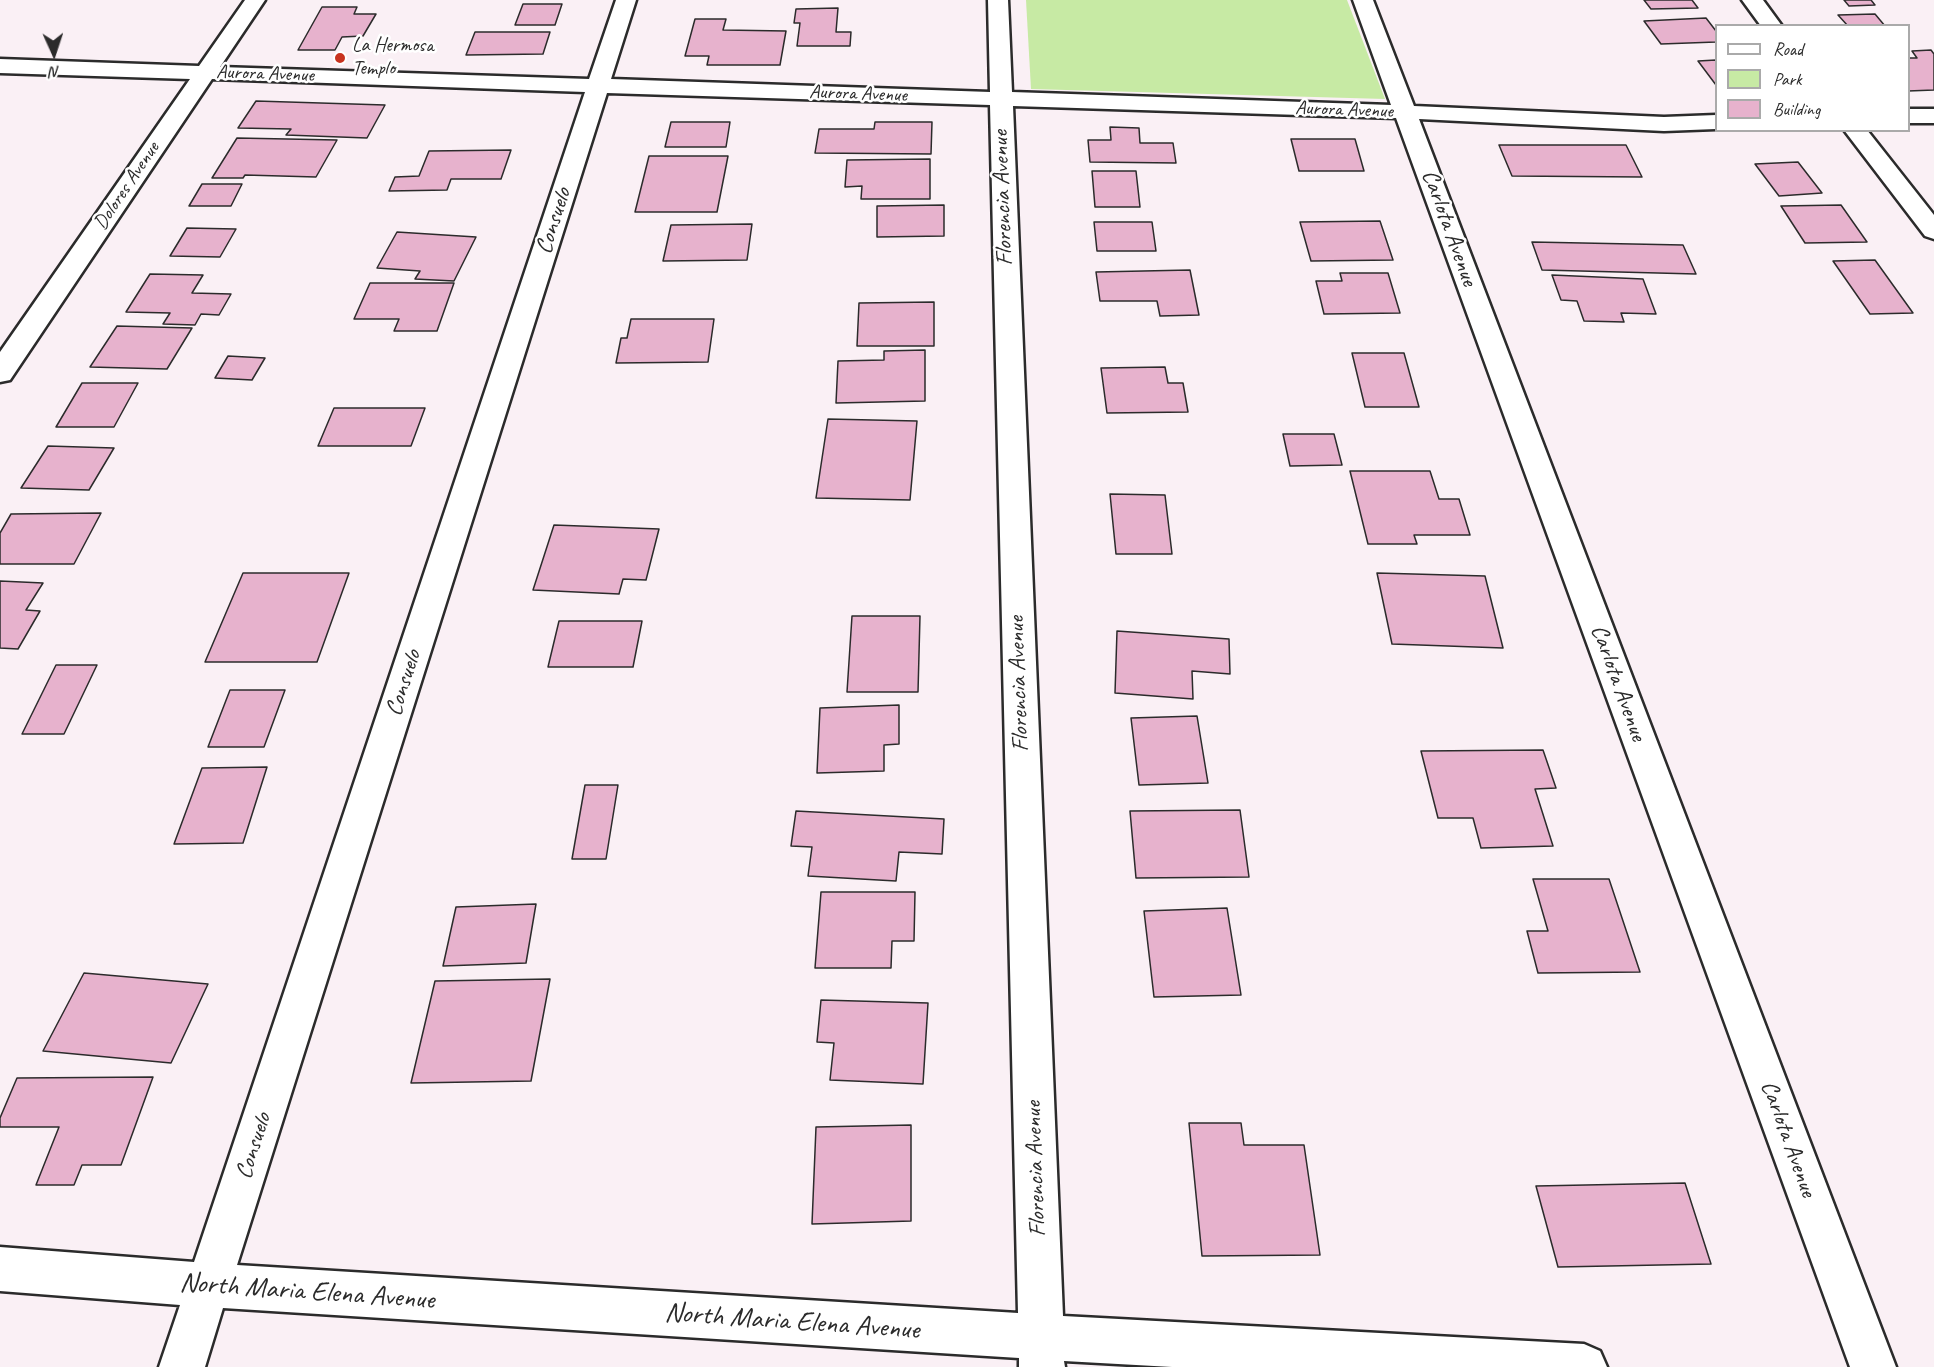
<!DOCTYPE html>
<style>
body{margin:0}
#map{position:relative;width:1934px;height:1367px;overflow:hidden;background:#faf0f5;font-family:Caveat,sans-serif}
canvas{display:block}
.legend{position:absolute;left:1715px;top:24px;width:195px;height:108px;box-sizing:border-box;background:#fff;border:2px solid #aaa;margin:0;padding:8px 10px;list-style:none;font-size:18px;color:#2b2b2b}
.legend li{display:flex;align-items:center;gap:12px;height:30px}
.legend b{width:30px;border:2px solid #aaa}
.north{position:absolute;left:24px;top:24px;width:60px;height:60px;-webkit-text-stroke:4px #fff;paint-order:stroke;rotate:177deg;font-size:16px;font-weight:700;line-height:24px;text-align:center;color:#2b2b2b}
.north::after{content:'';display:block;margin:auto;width:21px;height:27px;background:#2b2b2b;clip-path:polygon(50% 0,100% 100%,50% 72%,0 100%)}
</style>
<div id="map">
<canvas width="1934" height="1367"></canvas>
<ul class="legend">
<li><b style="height:8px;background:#fff"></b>Road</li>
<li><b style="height:16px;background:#c7eaa4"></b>Park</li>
<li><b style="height:16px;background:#e7b2cd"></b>Building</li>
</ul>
<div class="north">N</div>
</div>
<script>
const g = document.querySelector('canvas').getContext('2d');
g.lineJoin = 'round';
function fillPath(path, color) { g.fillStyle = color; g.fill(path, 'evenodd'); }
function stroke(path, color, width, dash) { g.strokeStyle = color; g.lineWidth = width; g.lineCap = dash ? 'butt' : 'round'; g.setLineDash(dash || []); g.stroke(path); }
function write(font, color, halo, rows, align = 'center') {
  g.font = font + ' Caveat,sans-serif'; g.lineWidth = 5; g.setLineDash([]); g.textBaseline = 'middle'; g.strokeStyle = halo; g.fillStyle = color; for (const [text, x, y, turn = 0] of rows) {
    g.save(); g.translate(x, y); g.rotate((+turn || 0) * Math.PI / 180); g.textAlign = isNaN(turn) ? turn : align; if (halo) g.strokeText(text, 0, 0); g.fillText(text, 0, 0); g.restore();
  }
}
const green = new Path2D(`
 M1026 0H1347L1385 99 1031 89Z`);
const building = new Path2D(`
 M1644 0H1692L1698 8 1651 9Z
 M1844 0H1871L1875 5 1849 6Z
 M523 4H562L555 25H515Z
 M322 7H357L354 14H376L363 36 342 37 335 50H298Z
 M838 8 836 32H851L850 46H797L800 23H794L796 9Z
 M1875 14 1885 26H1848L1838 15Z
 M1706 18 1716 31V42L1661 44 1644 21Z
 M695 19H726L723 30 786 31 780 65H707L709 56H685Z
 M475 32H550L543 54 466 55Z
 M1931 50 1934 54V90L1908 91V58H1917L1912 51Z
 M1716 60V85L1698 61Z
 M256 101 385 105 367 138 286 135 291 129 238 128Z
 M671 122H730L726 147H665Z
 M875 122H932L931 154 815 153 819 129H874Z
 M1110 127 1139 128 1140 143H1173L1176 163 1090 162 1088 140H1111Z
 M237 138 337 140 316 177 245 175 243 178H212Z
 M1291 139H1355L1364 171H1299Z
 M1499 145H1626L1642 177 1512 176Z
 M511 150 501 179H451L447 190 389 191 395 177 419 176 429 151Z
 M649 156H728L717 212H635Z
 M930 159V199H861L862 186 845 187 847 160Z
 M1798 162 1822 193 1779 196 1755 164Z
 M1092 171H1136L1140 207H1095Z
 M202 184H242L231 206H189Z
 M944 205V236L877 237V206Z
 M1841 205 1867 242 1805 243 1781 206Z
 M1380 221 1393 260 1311 261 1300 222Z
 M1094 222H1152L1156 251H1097Z
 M752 224 747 260 663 261 671 225Z
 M187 228 236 229 220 257 170 256Z
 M397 232 476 237 454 281 415 279 420 271 377 268Z
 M1532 242 1683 245 1696 274 1542 270Z
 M1875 260 1913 313 1870 314 1833 261Z
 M1190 270 1199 315 1160 316 1157 301H1100L1096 272Z
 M1340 273H1388L1400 313 1324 314 1316 281H1342Z
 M150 274 203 275 192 293 231 294 219 315 201 314 195 325 163 324 170 313 126 312Z
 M1552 275 1643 279 1656 314 1621 313 1624 322 1584 321 1577 301 1561 300Z
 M370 283H454L437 331H394L399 319H354Z
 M934 302V346H857L859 303Z
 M631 319H714L708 362 616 363 621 338H627Z
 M117 326 192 328 167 369 90 367Z
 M925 350V401L836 403 838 361 884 360V351Z
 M1352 353H1404L1419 407H1365Z
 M228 356 265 358 252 380 215 378Z
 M1165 367 1168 383H1183L1188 412 1107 413 1101 368Z
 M82 383H138L114 427H56Z
 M334 408H425L411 446H318Z
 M828 419 917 421 910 500 816 498Z
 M1283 434H1334L1342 465 1290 466Z
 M48 446 114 448 89 490 21 488Z
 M1350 471H1430L1439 499H1459L1470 535H1414L1417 544H1368Z
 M1110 494 1165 495 1172 554H1116Z
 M101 513 74 564H0V533L11 514Z
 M554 525 659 529 646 580 623 579 619 594 533 590Z
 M243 573H349L317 662H205Z
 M1377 573 1485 576 1503 648 1392 644Z
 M0 581 43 583 26 610 40 611 18 649 0 648Z
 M852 616H920L918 692H847Z
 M559 621H642L633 667H548Z
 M1117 631 1229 639 1230 674 1192 671 1193 699 1115 693Z
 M56 665H97L64 734H22Z
 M230 690H285L264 747H208Z
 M899 705V744L884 745V771L817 773 820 708Z
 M1197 716 1208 783 1139 785 1131 718Z
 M1543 750 1556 788 1535 789 1553 846 1481 848 1473 818H1438L1421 751Z
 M267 767 243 843 174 844 202 768Z
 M585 785H618L606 859H572Z
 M1240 810 1249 877 1136 878 1130 811Z
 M796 811 944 819 942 854 899 852 896 881 808 876 812 847 791 846Z
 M1533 879H1609L1640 972 1538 973 1527 931H1548Z
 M821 892H915L914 941H892L891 968H815Z
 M536 904 526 963 443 966 456 907Z
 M1227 908 1241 995 1154 997 1144 911Z
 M84 973 208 984 171 1063 43 1051Z
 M550 979 531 1081 411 1083 435 981Z
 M821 1000 928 1003 923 1084 830 1080 834 1043 817 1042Z
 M153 1077 121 1165H82L74 1185H36L59 1127H0V1118L17 1078Z
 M1189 1123H1241L1244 1145H1304L1320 1255 1202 1256Z
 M911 1125V1221L812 1224 816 1127Z
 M1685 1183 1711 1264 1558 1267 1536 1186Z`);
const minor = new Path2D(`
 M245 0H265L220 67 589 79 616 0H636L611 79 990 92 988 0H1008L1012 92 1391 105 1353 0H1373L1414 106 1664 117 1716 115V129L1664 131 1419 119 1896 1367H1850L1396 118 1013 106 1063 1316 1584 1344 1600 1351 1607 1367H1172L1064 1361 1065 1367H1019V1358L223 1308 205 1367H159L180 1305 0 1291V1247L194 1262 585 92 212 79 10 380 0 382V352L190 79 0 73V59L199 66ZM607 93 990 105 1018 1313 237 1265Z
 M1742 0H1763L1782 26H1761Z
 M1908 109H1934V123H1908Z
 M1844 130H1867L1934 215V239L1925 236Z`);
const markers = [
 [340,58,6,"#c8321e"]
];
const farPoinames = [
 ["La Hermosa",352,46],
 ["Templo",352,69]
];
const farStreetnames = [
 ["Aurora Avenue",265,74,2],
 ["Aurora Avenue",858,94,2],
 ["Aurora Avenue",1344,110,2],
 ["Dolores Avenue",127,186,-56]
];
const streetNames = [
 ["Florencia Avenue",1003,198,-92],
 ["Consuelo",554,221,-72],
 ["Carlota Avenue",1449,228,70],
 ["Consuelo",404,683,-72],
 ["Carlota Avenue",1618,683,70],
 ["Florencia Avenue",1019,684,-92],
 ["Carlota Avenue",1788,1139,70],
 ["Consuelo",254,1146,-72],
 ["Florencia Avenue",1036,1169,-92]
];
const nearStreetnames = [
 ["North Maria Elena Avenue",307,1292,4],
 ["North Maria Elena Avenue",792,1322,4]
];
fillPath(green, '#c7eaa4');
fillPath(building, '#e7b2cd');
stroke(building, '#2b2b2b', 1.5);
stroke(minor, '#2b2b2b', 5);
fillPath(minor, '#fff');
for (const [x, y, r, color] of markers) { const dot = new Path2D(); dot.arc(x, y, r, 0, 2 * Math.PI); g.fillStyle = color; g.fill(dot); stroke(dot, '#fff', 2); }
write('20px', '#2b2b2b', '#fff', farPoinames, 'left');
write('20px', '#2b2b2b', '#fff', farStreetnames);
write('24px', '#2b2b2b', '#fff', streetNames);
write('28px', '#2b2b2b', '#fff', nearStreetnames);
</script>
